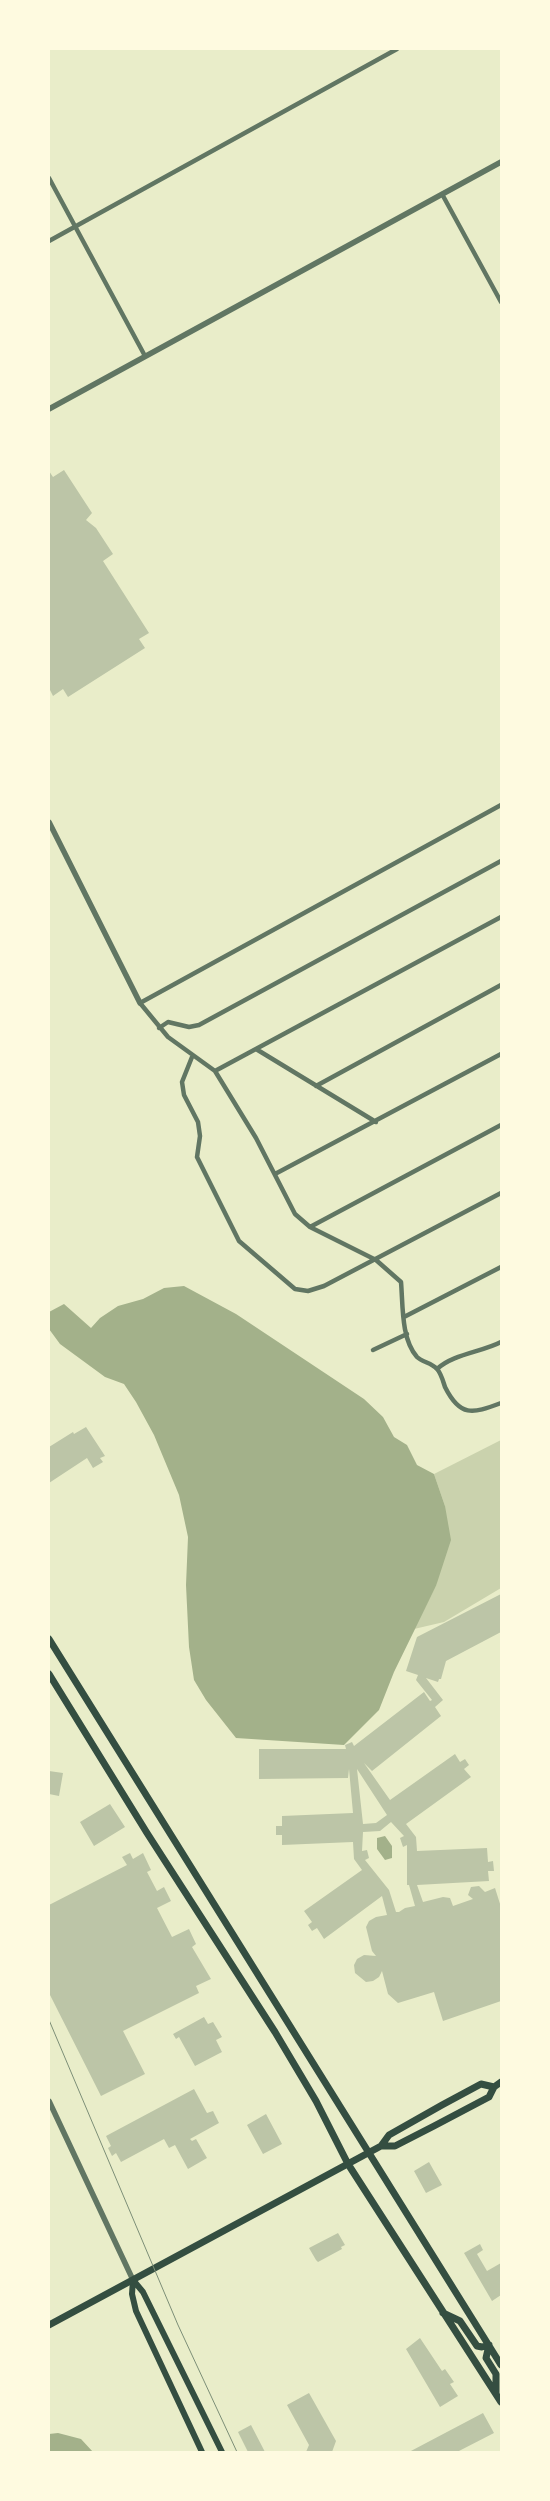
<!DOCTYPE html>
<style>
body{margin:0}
#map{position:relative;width:550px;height:2501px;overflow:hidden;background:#e9edc9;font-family:"Open Sans",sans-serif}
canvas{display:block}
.frame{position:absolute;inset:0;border:50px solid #fefae0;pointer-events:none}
</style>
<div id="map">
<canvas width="550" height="2501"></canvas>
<div class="frame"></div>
</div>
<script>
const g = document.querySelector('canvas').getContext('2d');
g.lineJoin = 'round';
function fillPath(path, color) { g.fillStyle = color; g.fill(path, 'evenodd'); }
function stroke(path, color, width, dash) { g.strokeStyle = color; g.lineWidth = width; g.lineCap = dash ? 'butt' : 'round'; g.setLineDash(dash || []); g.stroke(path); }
const green = new Path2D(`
 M501 1440V1588L444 1622 414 1629 436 1586 445 1506 434 1474Z`);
const water = new Path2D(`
 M184 1286 236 1314 364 1399 383 1417 394 1437 407 1445 417 1465 434 1474 445 1506 451 1540 436 1586 394 1672 379 1710 344 1745 236 1738 206 1700 194 1680 189 1647 186 1585 188 1537 179 1495 154 1435 136 1402 124 1384 105 1377 60 1344 49 1329V1312L64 1304 91 1328 100 1318 118 1306 143 1299 164 1288Z
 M385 1836 392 1846V1858L385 1860 377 1849V1838Z
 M58 2433 81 2439 93 2452H49V2434Z`);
const building = new Path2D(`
 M64 470 92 513 86 520 96 528 113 554 103 561 149 633 139 639 145 648 68 697 63 689 53 696 49 688V471L53 477Z
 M86 1427 105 1456 100 1458 103 1462 93 1468 87 1458 49 1483V1447L73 1432 74 1434Z
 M501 1594V1632L446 1661 441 1679H439L438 1682 426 1678 443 1700 435 1707 441 1716 372 1771 364 1763 390 1800 455 1754 460 1762 465 1759 469 1765 464 1769 471 1777 406 1824 416 1837 417 1851 487 1848 488 1862 493 1861 494 1871H488L489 1881 417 1885 423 1902 443 1897 450 1898 453 1906 473 1899 468 1895 471 1887 479 1886 485 1892 495 1888 501 1907V2001L443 2021 434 1992 398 2003 388 1994 382 1971 379 1977 373 1981 366 1982 355 1973 354 1965 357 1959 364 1955 376 1956 372 1951 366 1927 369 1921 376 1917 387 1915 382 1896 324 1939 317 1928 312 1931 308 1925 312 1922 304 1911 362 1870 354 1859 353 1842 282 1845V1835H276V1826H282V1816L353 1813 349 1769 348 1778 259 1779V1749H346L345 1745 352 1742 354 1746 424 1692 430 1701 432 1700 416 1680 418 1675 406 1671 417 1637ZM357 1769 387 1815 376 1823 363 1824ZM391 1822 404 1836 400 1838 403 1847 407 1845V1885H409L415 1906 405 1908 399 1912H396L389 1890 365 1860 369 1858 367 1850 362 1851 363 1832 380 1831Z
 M49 1771 63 1773 59 1796 49 1794Z
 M110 1804 125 1827 94 1846 80 1822Z
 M130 1853 133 1859 143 1853 151 1870 147 1872 157 1891 164 1887 171 1901 157 1908 172 1937 189 1929 196 1944 192 1947 211 1979 196 1986 199 1993 123 2031 145 2074 101 2096 49 1993V1905L127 1865 122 1857Z
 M204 2017 208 2024 213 2022 222 2037 216 2040 222 2052 195 2066 179 2037 176 2039 173 2034Z
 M194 2089 207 2113 213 2111 219 2123 190 2139 192 2141 196 2139 207 2158 188 2169 175 2145 169 2148 164 2139 121 2162 116 2153 112 2156 108 2148 111 2146 106 2136Z
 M266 2114 282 2144 263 2154 247 2125Z
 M429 2162 442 2185 426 2193 414 2171Z
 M338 2233 345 2245 341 2247 342 2249 318 2262 316 2260 309 2248Z
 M480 2244 483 2250 477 2254 487 2271 501 2263V2295L492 2301 464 2253Z
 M420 2338 442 2371 445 2369 454 2382 450 2384 458 2396 440 2407 406 2349Z
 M309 2393 336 2441 332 2452H306L309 2445 287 2405Z
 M483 2413 494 2433 457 2452H409Z
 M251 2425 265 2452H248L238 2432Z`);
const minor = new Path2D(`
 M49 178 145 356
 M442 194 501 302
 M49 241 397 49
 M501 805 140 1003 168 1037 215 1071 256 1138 295 1214 310 1227 376 1260 401 1282C403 1305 401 1339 417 1357 422 1362 432 1363 437 1369 441 1373 443 1381 445 1387 460 1417 472 1414 501 1403
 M159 1028 168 1022 189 1027 199 1025 501 861
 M256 1049 376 1122
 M192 1057 182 1082 184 1095 198 1122 200 1136 197 1157 239 1241 295 1289 308 1291 324 1286 501 1193
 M215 1071 501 917
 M316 1086 501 985
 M275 1174 501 1054
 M310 1227 501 1125
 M404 1317 501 1267
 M373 1350 407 1334
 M437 1369C453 1354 482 1352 501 1342`);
const tertiary = new Path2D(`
 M49 409 501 162
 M49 822 140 1003
 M49 2101 133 2280`);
const secondary = new Path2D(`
 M133 2280 143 2292 222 2452
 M133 2280 132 2294 136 2311 202 2452`);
const primary = new Path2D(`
 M49 1639 501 2365
 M49 1674 147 1833 275 2032 316 2101 348 2164 501 2402
 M381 2146H395L434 2126 489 2097 494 2087 501 2082
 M443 2313 460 2321 477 2346 482 2347 489 2345
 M49 2325 381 2146 389 2135 442 2105 481 2084 494 2087
 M489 2345 486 2358 496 2374V2393`);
const tram = new Path2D(`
 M49 2020 178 2325 237 2452`);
fillPath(green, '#cad2ad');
fillPath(water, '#a3b18a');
fillPath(building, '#bcc5a7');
stroke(minor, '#617663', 4.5);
stroke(tertiary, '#617663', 5.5);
stroke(secondary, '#344e41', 6);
stroke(primary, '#344e41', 7);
stroke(tram, '#7c8e77', 1);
</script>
